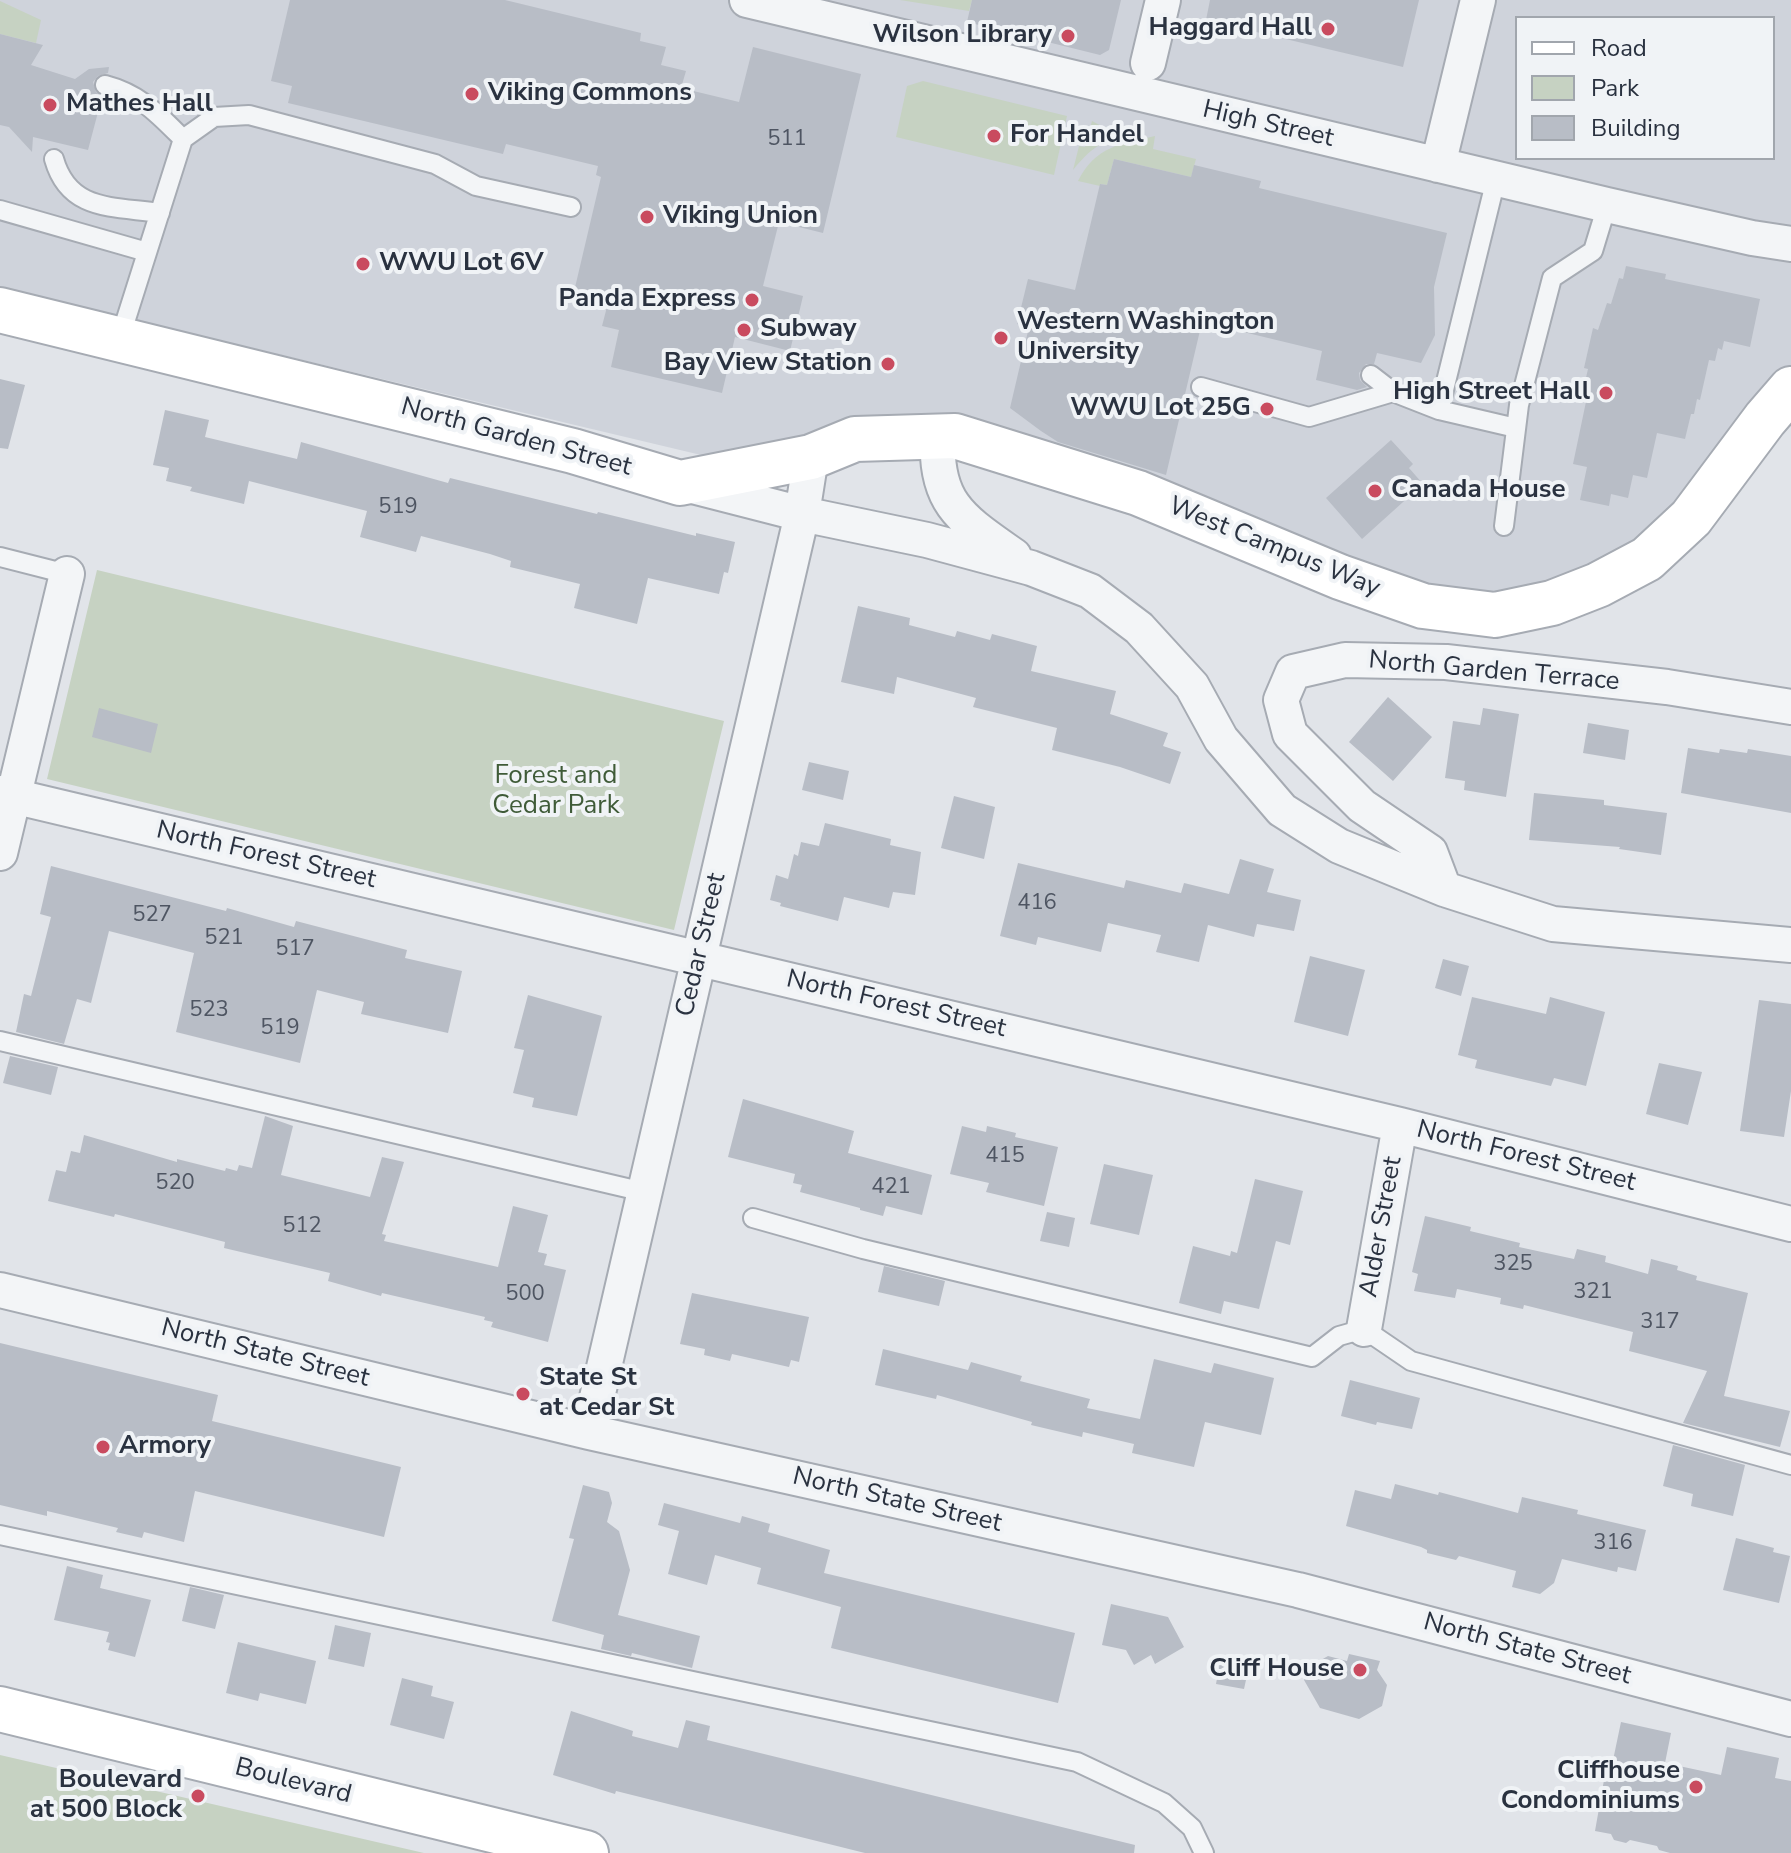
<!DOCTYPE html>
<style>
body{margin:0}
#map{position:relative;width:1791px;height:1853px;overflow:hidden;background:#e1e4e9;font-family:"Nunito Sans",sans-serif}
canvas{display:block}
.legend{position:absolute;left:1515px;top:16px;width:260px;height:144px;box-sizing:border-box;background:#f0f3f6;border:2px solid #a1a6ad;margin:0;padding:10px 14px;list-style:none;font-size:24px;color:#2a3240}
.legend li{display:flex;align-items:center;gap:16px;height:40px}
.legend b{width:40px;border:2px solid #a1a6ad}
</style>
<div id="map">
<canvas width="1791" height="1853"></canvas>
<ul class="legend">
<li><b style="height:10px;background:#fff"></b>Road</li>
<li><b style="height:22px;background:#c6d2c2"></b>Park</li>
<li><b style="height:22px;background:#b8bdc6"></b>Building</li>
</ul>
</div>
<script>
const g = document.querySelector('canvas').getContext('2d');
g.lineJoin = 'round';
function fillPath(path, color) { g.fillStyle = color; g.fill(path, 'evenodd'); }
function stroke(path, color, width, dash) { g.strokeStyle = color; g.lineWidth = width; g.lineCap = dash ? 'butt' : 'round'; g.setLineDash(dash || []); g.stroke(path); }
function write(font, color, halo, rows, align = 'center') {
  g.font = font + ' "Nunito Sans",sans-serif'; g.lineWidth = 8; g.setLineDash([]); g.textBaseline = 'middle'; g.strokeStyle = halo; g.fillStyle = color; for (const [text, x, y, turn = 0] of rows) {
    g.save(); g.translate(x, y); g.rotate((+turn || 0) * Math.PI / 180); g.textAlign = isNaN(turn) ? turn : align; if (halo) g.strokeText(text, 0, 0); g.fillText(text, 0, 0); g.restore();
  }
}
const built = new Path2D(`
 M0 0H1791V389L1691 518 1495 615 955 436 785 475 0 288ZM1517 18H1773V158H1517Z`);
const green = new Path2D(`
 M900 0H972L969 11Z
 M0 1 41 20 36 43 0 34Z
 M923 81 1067 116 1054 175 896 137 907 86Z
 M1092 121 1107 129 1117 126 1138 132C1106 139 1094 144 1073 170L1079 146 1085 147Z
 M1155 136 1153 149 1196 159 1191 177 1114 159 1107 185 1101 184 1100 186 1078 181C1096 146 1120 144 1155 136Z
 M97 570 724 721 674 930 47 779Z
 M0 1755 424 1853H0Z`);
const building = new Path2D(`
 M290 0H505L641 33 640 41 666 47 661 65 686 71 681 88 739 102 753 47 861 74 823 233 779 222 763 286 803 296 790 351 735 337 722 393 611 367 619 330 602 326 608 303 573 296 601 177 596 175 598 166 506 144 503 154 288 103 292 86 271 81Z
 M972 0H1121L1109 50 1100 55 967 22Z
 M1210 0H1419L1403 67 1206 20Z
 M0 34 43 45 31 65 75 79 89 69 109 67 108 73 98 76 93 82 96 92 102 97 88 150 33 137 32 152 9 127 0 125Z
 M1114 159 1191 177 1194 165 1261 181 1259 188 1447 233 1434 287 1435 335 1421 363 1377 353 1374 364H1366L1359 373 1360 380 1367 387 1357 390 1316 380 1322 351 1202 322 1166 475 1058 442 1041 431 1010 408 1029 327 1017 324 1028 279 1075 290 1100 184 1107 185Z
 M1626 266 1666 274 1665 279 1760 299 1750 347 1724 341 1722 350 1718 348 1715 361 1709 360 1700 400 1697 399 1694 414H1691L1685 439 1657 433 1647 478 1633 475 1628 498 1611 494 1609 506 1580 500 1587 467 1573 464 1587 397 1585 396 1588 383 1585 382 1588 369 1584 368 1593 328 1598 330 1607 303 1611 304 1619 278 1623 279Z
 M0 379 25 385 8 449 0 448Z
 M165 410 209 420 205 437 297 459 301 442 448 483 450 478 597 514 598 512 696 536V533L735 542 728 573 724 572 719 594 648 578 637 624 574 608 580 584 510 567 511 561 490 554 421 536 416 552 360 537 367 511 249 481 244 504 190 491 192 487 166 481 169 468 153 465Z
 M1391 440 1413 464 1409 468 1423 484 1362 539 1326 498Z
 M858 606 910 618 909 625 955 637 957 631 990 640 992 634 1037 646 1031 671 1116 691 1110 714 1168 733 1163 746 1181 752 1170 784 1120 767 1052 750 1057 728 973 707 976 698 897 677 894 694 841 682Z
 M1388 697 1432 737 1393 781 1349 742Z
 M99 708 158 724 151 753 92 737Z
 M1483 708 1519 714 1506 797 1464 790 1465 781 1445 778 1453 721 1480 725Z
 M1588 723 1629 730 1625 760 1583 753Z
 M1688 748 1719 753 1720 749 1747 753 1748 749 1791 756V813L1681 793Z
 M809 762 849 771 843 800 802 790Z
 M1534 793 1604 800V805L1667 813 1661 855 1619 849 1620 847 1529 840Z
 M954 796 995 807 984 859 941 848Z
 M825 823 891 839 890 845 921 852 915 895 893 892 889 908 844 897 838 921 780 906 781 903 770 900 776 875 788 879 794 854 798 856 801 842 819 846Z
 M1240 859 1274 869 1267 892 1301 900 1294 931 1257 924 1254 937 1208 925 1199 962 1156 952 1161 935 1108 923 1101 952 1038 937 1036 945 1000 936 1018 863 1124 888 1126 880 1181 893 1184 883 1229 894Z
 M51 866 226 911 227 908 294 927 296 921 407 950 405 958 462 971 448 1033 361 1014 364 1002 317 990 300 1063 176 1032 194 953 109 931 91 1003 77 999 64 1044 16 1032 24 994 31 996 51 917 40 914Z
 M1310 956 1365 970 1348 1036 1294 1022Z
 M1443 959 1469 966 1461 996 1435 988Z
 M528 995 602 1016 577 1116 532 1107 534 1098 513 1093 524 1050 514 1048Z
 M1472 997 1546 1014 1550 997 1605 1012 1586 1086 1554 1078 1551 1086 1475 1068 1477 1060 1458 1055Z
 M1759 1000 1791 1004V1091L1784 1137 1740 1131Z
 M10 1056 58 1067 51 1095 3 1083Z
 M1659 1063 1702 1072 1688 1125 1646 1114Z
 M743 1099 854 1131 848 1153 932 1175 922 1215 886 1206 883 1216 860 1210V1208L800 1192 802 1185 793 1183 795 1174 728 1157Z
 M265 1116 293 1126 281 1175 370 1197 382 1157 404 1162 382 1234 386 1235 384 1241 498 1267 513 1206 548 1215 538 1252 547 1254 544 1265 566 1270 548 1342 491 1327 493 1322 484 1320 485 1317 382 1293 381 1296 328 1281 330 1273 224 1248 225 1242 115 1214 114 1217 48 1201 56 1170 66 1172 71 1151 80 1153 84 1135 177 1162V1159L225 1171 226 1168 237 1171 239 1165 252 1168Z
 M962 1126 986 1132 987 1126 1016 1133 1015 1137 1058 1147 1044 1206 986 1192 989 1183 950 1174Z
 M1104 1164 1153 1175 1139 1235 1090 1224Z
 M1255 1179 1303 1191 1290 1245 1276 1241 1259 1309 1224 1301 1221 1314 1179 1303 1193 1246 1230 1256 1231 1251 1237 1253Z
 M1047 1212 1075 1218 1069 1247 1040 1241Z
 M1425 1216 1471 1227 1470 1231 1520 1243 1519 1247 1574 1259 1577 1249 1606 1256 1605 1262 1648 1274 1651 1259 1678 1266 1677 1270 1697 1276 1696 1280 1748 1293 1724 1396 1790 1411 1780 1447 1683 1423 1707 1371 1629 1351 1633 1332 1524 1305 1523 1309 1500 1304 1501 1298 1457 1289 1455 1298 1414 1291 1418 1274 1412 1272Z
 M884 1266 945 1281 939 1306 878 1292Z
 M692 1293 809 1317 799 1362 791 1360 789 1367 732 1354 730 1361 704 1355 705 1349 680 1344Z
 M0 1343 218 1395 212 1421 401 1467 384 1537 195 1491 184 1542 144 1532 142 1538 116 1532 118 1528 47 1511V1516L0 1505Z
 M883 1349 968 1370 971 1362 1022 1376 1020 1381 1090 1399 1087 1408 1140 1419 1154 1359 1211 1373 1214 1363 1274 1378 1261 1435 1205 1422 1194 1467 1132 1453 1134 1444 1083 1432 1082 1437 1031 1425 1032 1422 937 1395 936 1399 875 1385Z
 M1350 1380 1420 1398 1412 1429 1377 1422 1376 1425 1341 1416Z
 M1673 1445 1745 1465 1733 1516 1691 1506 1693 1494 1663 1486Z
 M1395 1484 1438 1495 1439 1492 1518 1513 1522 1497 1578 1510 1577 1514 1646 1530 1636 1571 1618 1567 1617 1572 1562 1559 1554 1583 1540 1594 1512 1587 1516 1571 1459 1556 1456 1560 1427 1553V1550L1421 1547 1346 1526 1355 1490 1391 1499Z
 M583 1485 609 1492 612 1503 607 1522 619 1531 630 1570 618 1615 700 1636 692 1668 632 1653 631 1656 601 1649 604 1635 552 1621 574 1539 569 1538Z
 M664 1503 740 1523 742 1516 770 1524 768 1532 830 1550 824 1573 1075 1633 1058 1703 831 1648 841 1607 757 1584 761 1568 715 1555 707 1585 668 1574 679 1531 658 1525Z
 M1736 1538 1774 1548 1773 1552 1790 1556 1779 1603 1723 1590Z
 M67 1566 103 1575 100 1588 151 1600 135 1657 108 1650 110 1643 106 1642 109 1632 54 1620Z
 M190 1587 224 1595 215 1629 182 1621Z
 M1111 1604 1168 1617 1184 1647 1155 1664 1151 1655 1134 1665 1126 1650 1102 1645Z
 M335 1625 371 1633 364 1667 328 1659Z
 M238 1642 316 1661 306 1704 260 1693 258 1701 226 1693Z
 M1349 1654 1380 1661 1377 1670 1387 1685 1382 1706 1359 1719 1320 1708 1304 1680 1307 1668 1328 1656 1347 1661Z
 M1221 1656 1250 1662 1244 1689 1216 1684Z
 M402 1678 433 1686 431 1696 454 1702 444 1739 390 1725Z
 M571 1711 633 1731 632 1736 678 1748 686 1720 710 1726 707 1740 1135 1845 1134 1853H865L616 1791 615 1794 553 1775Z
 M1621 1722 1671 1733 1665 1763 1721 1775 1727 1747 1779 1758 1775 1778 1791 1781V1853H1670L1659 1850 1657 1846 1630 1840 1626 1843 1614 1840 1611 1834 1595 1831 1607 1763 1612 1765Z`);
const lane = new Path2D(`
 M105 85C140 94 158 114 183 139
 M54 159C69 212 113 206 160 213
 M1496 179 1439 410 1516 428
 M0 210 147 252
 M120 338 183 139 214 117 249 115 435 164 476 186 571 207
 M1371 375 1393 392
 M1201 387 1309 417 1393 392 1439 410
 M1504 526 1519 405 1552 278 1593 251 1607 205
 M0 557 67 574
 M0 1041 644 1192
 M753 1218 863 1249 1312 1357 1339 1336 1364 1329 1411 1361 1791 1465
 M0 1535 1077 1762 1164 1803 1192 1828 1204 1853`);
const street = new Path2D(`
 M747 0 1607 205 1752 238 1791 244
 M1148 63 1163 0
 M1438 165 1478 0
 M938 436C934 504 963 520 1014 556
 M685 484 802 514 927 540 1031 568 1090 591 1139 628 1192 686 1221 739 1282 810 1339 846 1444 889 1553 924 1791 945
 M0 793 1400 1125 1791 1224
 M0 853 67 574
 M1444 889 1430 852 1362 806 1290 734 1281 700 1293 672 1345 660 1446 662 1667 687 1791 707
 M0 1290 589 1432 1298 1590 1791 1719
 M1364 1329 1400 1125
 M589 1432 802 514 811 457`);
const secondary = new Path2D(`
 M0 310 573 451 680 483 811 457 855 439 955 436 1138 493 1340 577 1423 606 1495 615 1552 603 1598 585 1647 559 1691 518 1765 419 1791 389
 M0 1709 586 1853`);
const markers = [
 [1328,29,8,"#c94b5f"],
 [1068,36,8,"#c94b5f"],
 [472,94,8,"#c94b5f"],
 [50,105,8,"#c94b5f"],
 [994,136,8,"#c94b5f"],
 [647,217,8,"#c94b5f"],
 [363,264,8,"#c94b5f"],
 [752,300,8,"#c94b5f"],
 [744,330,8,"#c94b5f"],
 [1001,338,8,"#c94b5f"],
 [888,364,8,"#c94b5f"],
 [1606,393,8,"#c94b5f"],
 [1267,409,8,"#c94b5f"],
 [1375,491,8,"#c94b5f"],
 [523,1394,8,"#c94b5f"],
 [103,1447,8,"#c94b5f"],
 [1360,1670,8,"#c94b5f"],
 [1696,1787,8,"#c94b5f"],
 [198,1796,8,"#c94b5f"]
];
const numberNames = [
 ["511",787,140],
 ["519",398,508],
 ["416",1037,904],
 ["527",152,916],
 ["521",224,939],
 ["517",295,950],
 ["523",209,1011],
 ["519",280,1029],
 ["415",1005,1157],
 ["520",175,1184],
 ["421",891,1188],
 ["512",302,1227],
 ["325",1513,1265],
 ["321",1593,1293],
 ["500",525,1295],
 ["317",1660,1323],
 ["316",1613,1544]
];
const poiNames = [
 ["Haggard Hall",1312,29,"right"],
 ["Wilson Library",1052,36,"right"],
 ["Viking Commons",488,94],
 ["Mathes Hall",66,105],
 ["For Handel",1010,136],
 ["Viking Union",663,217],
 ["WWU Lot 6V",379,264],
 ["Panda Express",736,300,"right"],
 ["Western Washington",1017,323],
 ["University",1017,353],
 ["Subway",760,330],
 ["Bay View Station",872,364,"right"],
 ["High Street Hall",1590,393,"right"],
 ["WWU Lot 25G",1251,409,"right"],
 ["Canada House",1391,491],
 ["State St",539,1379],
 ["at Cedar St",539,1409],
 ["Armory",119,1447],
 ["Cliff House",1344,1670,"right"],
 ["Cliffhouse",1680,1772,"right"],
 ["Condominiums",1680,1802,"right"],
 ["Boulevard",182,1781,"right"],
 ["at 500 Block",182,1811,"right"]
];
const streetNames = [
 ["High Street",1268,125,13],
 ["North Garden Street",516,438,15],
 ["West Campus Way",1274,548,22],
 ["North Garden Terrace",1494,672,5],
 ["North Forest Street",266,856,13],
 ["Cedar Street",702,945,-77],
 ["North Forest Street",896,1005,13],
 ["North Forest Street",1526,1157,14],
 ["Alder Street",1382,1227,-80],
 ["North State Street",265,1354,14],
 ["North State Street",897,1501,13],
 ["North State Street",1527,1650,15],
 ["Boulevard",293,1782,14]
];
const parkNames = [
 ["Forest and",556,777],
 ["Cedar Park",556,807]
];
fillPath(built, '#cfd3db');
fillPath(green, '#c6d2c2');
fillPath(building, '#b8bdc6');
stroke(lane, '#a6abb3', 22);
stroke(street, '#a6abb3', 38);
stroke(secondary, '#a6abb3', 48);
stroke(lane, '#f3f5f7', 18);
stroke(street, '#f3f5f7', 34);
stroke(secondary, '#fff', 44);
for (const [x, y, r, color] of markers) { const dot = new Path2D(); dot.arc(x, y, r, 0, 2 * Math.PI); g.fillStyle = color; g.fill(dot); stroke(dot, '#f0f3f6', 3); }
write('22px', '#4e5562', null, numberNames);
write('bold 26px', '#2a3240', '#f0f3f6', poiNames, 'left');
write('26px', '#2a3240', '#f0f3f6', streetNames);
write('26px', '#3f5b38', '#f0f3f6', parkNames);
</script>
